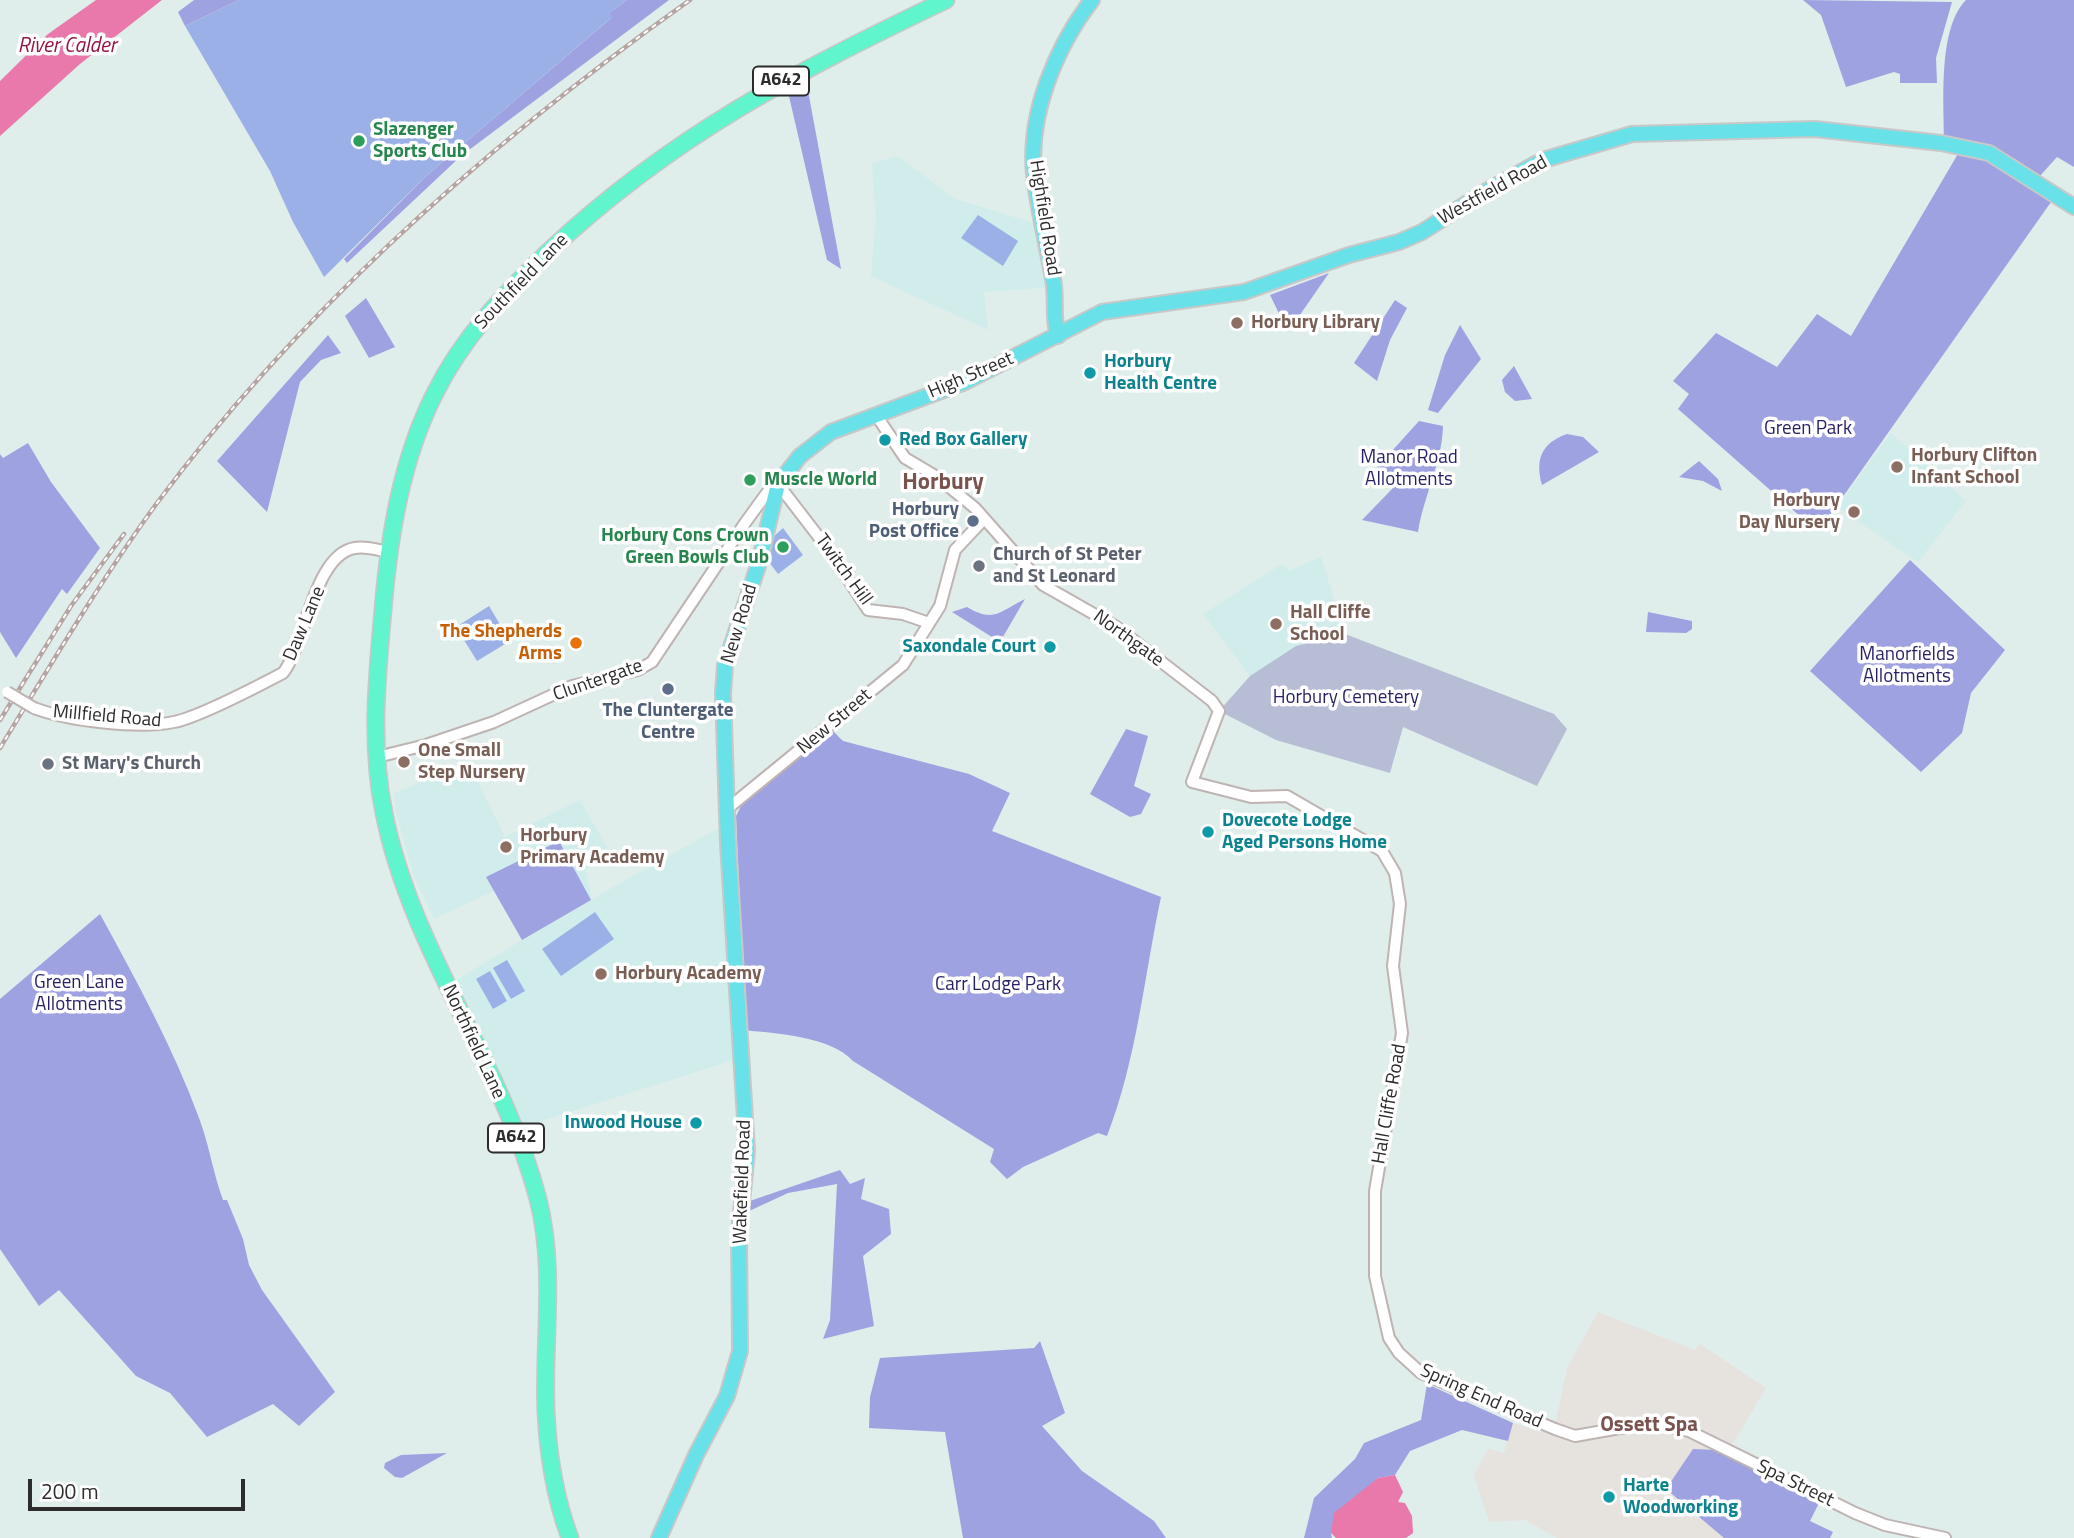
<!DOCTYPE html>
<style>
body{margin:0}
#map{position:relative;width:2074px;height:1538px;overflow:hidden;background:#dfedeb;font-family:"Titillium Web",sans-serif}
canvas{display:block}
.scale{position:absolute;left:28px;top:1479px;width:217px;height:32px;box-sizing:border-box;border:4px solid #2c2c2c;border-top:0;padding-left:9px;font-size:21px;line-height:24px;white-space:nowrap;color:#2c2c2c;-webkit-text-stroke:5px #fff;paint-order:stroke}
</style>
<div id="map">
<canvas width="2074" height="1538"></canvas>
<div class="scale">200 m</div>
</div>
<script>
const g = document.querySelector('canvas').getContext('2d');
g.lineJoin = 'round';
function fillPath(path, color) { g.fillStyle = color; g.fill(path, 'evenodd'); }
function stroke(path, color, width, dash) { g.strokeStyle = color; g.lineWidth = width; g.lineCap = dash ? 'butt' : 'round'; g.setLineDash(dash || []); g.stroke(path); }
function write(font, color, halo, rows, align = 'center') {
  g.font = font + ' "Titillium Web",sans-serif'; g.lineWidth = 7; g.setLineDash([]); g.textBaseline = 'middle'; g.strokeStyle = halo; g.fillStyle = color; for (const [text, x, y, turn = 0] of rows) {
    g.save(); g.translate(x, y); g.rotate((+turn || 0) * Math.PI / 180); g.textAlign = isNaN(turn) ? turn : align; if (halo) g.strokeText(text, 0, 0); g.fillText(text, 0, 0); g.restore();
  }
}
const industrial = new Path2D(`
 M1598 1312 1695 1350 1700 1344 1766 1388 1729 1450 1666 1488 1724 1538H1557L1526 1520 1489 1522 1474 1475 1488 1449 1504 1453 1513 1423 1553 1436 1567 1368Z`);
const education = new Path2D(`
 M898 156 955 199 1044 226 1055 287 984 292 988 330 871 276 876 219 872 163Z
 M1891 433 1966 501 1918 562 1837 507Z
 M1321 557 1345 634 1296 646 1250 676 1203 614 1282 564 1289 571Z
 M469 764 505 837 580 800 612 856 585 869 592 899 728 823 743 1057 513 1130 455 981 522 940 494 891 434 919 414 876 396 813 394 793Z`);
const green = new Path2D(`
 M194 0H239L185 26 178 12Z
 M627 0H669L461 156 347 263 344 259 424 178 611 18 609 13Z
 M1803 0 1952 2 1936 58 1937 83H1900V74L1894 72 1846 87 1821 15Z
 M1966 0H2074V167L2057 157 2039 177C2007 149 1984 144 1944 138 1944 101 1938 28 1966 0Z
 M804 69 841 269 827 260 785 79Z
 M1962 147 2056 195 1818 532 1678 409 1689 394 1673 381 1716 333 1777 367 1817 314 1851 336Z
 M1329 273 1288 332 1270 295Z
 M366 298 395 347 369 358 345 316Z
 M1395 300 1407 308 1390 340 1377 381 1354 363Z
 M1460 325 1481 359 1438 413 1428 410 1445 355Z
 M328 335 341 353 321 360 300 382 267 512 217 461Z
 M1514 366 1532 399 1515 401 1505 392 1502 380Z
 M1419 421 1443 426C1442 463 1424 495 1418 532L1362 520 1393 488 1373 472Z
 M1567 434 1583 437 1599 452 1542 485C1535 460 1541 443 1567 434Z
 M28 443 51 482 100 548 67 594 62 589 16 658 0 632V454L3 458Z
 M1699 461 1718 479 1722 491 1703 481 1679 477Z
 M1910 560 2005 650 1971 693 1962 733 1921 772 1810 671Z
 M1025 599 1000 642 952 612 967 607C994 623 999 612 1025 599Z
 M1648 612 1692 621V629L1686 633 1646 632Z
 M831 729 843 741 969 774 1010 793 992 831 1161 897C1144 977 1137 1059 1107 1136L1098 1133 1023 1167 1007 1179 990 1162 994 1149 853 1061C830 1036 774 1033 741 1030L735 936 740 904 736 816 741 806Z
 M1126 729 1148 736 1134 786 1151 794 1141 814 1130 817 1090 794Z
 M559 841 591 900 522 940 486 877Z
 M100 914C136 980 173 1047 199 1118 209 1144 213 1173 223 1200H227L243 1239 249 1265 262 1290 335 1392 299 1426 273 1404 207 1437 170 1393 136 1376 59 1290 39 1306 0 1249V999Z
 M840 1170 850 1184 865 1178 861 1199 889 1209 891 1234 863 1256 874 1326 823 1339 830 1320 837 1184 788 1193 747 1212V1202Z
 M1040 1341 1065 1413 1042 1426 1082 1471 1154 1521 1166 1538H963L945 1432 869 1428 870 1397 880 1358 1034 1348Z
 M1427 1384 1513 1423 1508 1441 1462 1430 1410 1451 1395 1475 1378 1478 1331 1533 1332 1538H1304L1314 1498 1355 1459 1364 1443 1421 1420Z
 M1693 1449 1717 1450 1819 1503 1810 1521 1833 1532 1830 1538H1724L1666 1489Z
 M447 1453 402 1478 395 1477 384 1468 385 1463 401 1455Z`);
const cemetery = new Path2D(`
 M1345 634 1554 714 1567 729 1537 786 1403 727 1390 773 1276 740 1219 711 1250 676 1296 646Z`);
const pitch = new Path2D(`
 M239 0H627L609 13 612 17 424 178 324 277 293 222 270 171 185 26Z
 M978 215 1018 241 1003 266 961 238Z
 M783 528 803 555 778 574 766 558 771 539Z
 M489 606 510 641 477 661 456 627Z
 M595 912 614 939 561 976 542 949Z
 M507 960 525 991 511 999 493 968Z
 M490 971 507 1001 493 1009 476 979Z`);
const water = new Path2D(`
 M96 0H162L80 64 0 136V81L48 34Z
 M1395 1475 1403 1492 1398 1502 1405 1503 1412 1516 1413 1533 1406 1538H1336L1331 1533 1334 1513 1378 1478Z`);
const minor = new Path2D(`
 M876 415 905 458 937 477 975 508 1043 585 1115 626 1212 701 1219 711 1192 782 1251 797 1287 796 1382 851 1395 873 1400 904 1393 966 1402 1033 1375 1191V1276L1389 1338 1399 1353 1421 1373 1555 1429 1575 1436 1648 1423 1689 1431 1855 1513 1885 1525 1945 1538
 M34 708C68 721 139 729 174 722 200 717 258 686 283 673 305 645 314 554 355 548 366 546 378 550 388 552
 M377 757 426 745 494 722 572 686 638 670 652 662 745 523 769 490 778 484 831 553 868 610 903 614 929 623
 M727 809 903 665 940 606 955 550 984 519`);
const major = new Path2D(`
 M1058 336C1052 317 1057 299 1053 279 1047 244 1038 209 1034 174 1028 114 1056 47 1092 0
 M659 1538 696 1455 727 1396 740 1351 739 1232 747 1151 728 844 723 693 725 665 759 563 778 484 800 456 831 432 965 382 1102 312 1244 292 1349 255 1399 242 1422 232 1483 193 1543 160 1632 134 1815 129 1941 143 1989 153 2074 207`);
const highway = new Path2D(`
 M570 1538C555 1498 548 1455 546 1411 543 1341 556 1269 538 1199 503 1065 411 950 384 813 370 746 377 676 383 610 389 537 401 461 434 395 462 338 504 294 549 251 673 135 794 73 946 0`);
const rail = new Path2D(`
 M0 720 71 606 124 534
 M0 748C50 666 100 581 157 503 304 306 490 142 690 0`);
const minorBridge = new Path2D(`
 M7 692 34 708`);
const markers = [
 [359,141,7,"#2e9e5b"],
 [1237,323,7,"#8d6e63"],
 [1090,373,7,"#0f9aa8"],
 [885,440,7,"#0f9aa8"],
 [1897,467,7,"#8d6e63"],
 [750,480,7,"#2e9e5b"],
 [1854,512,7,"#8d6e63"],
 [973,521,7,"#5c6f8a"],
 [783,547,7,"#2e9e5b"],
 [979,566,7,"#6b7280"],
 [1276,624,7,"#8d6e63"],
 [576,643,7,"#e8710a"],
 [1050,647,7,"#0f9aa8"],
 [668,689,7,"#5c6f8a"],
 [404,762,7,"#8d6e63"],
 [48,764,7,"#6b7280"],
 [1208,832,7,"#0f9aa8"],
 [506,847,7,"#8d6e63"],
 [601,974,7,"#8d6e63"],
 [696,1123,7,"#0f9aa8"],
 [1609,1497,7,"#0f9aa8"]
];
const shields = [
 [781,81,56],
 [516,1138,56]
];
const shieldNames = [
 ["A642",781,81],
 ["A642",516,1138]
];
const leisureNames = [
 ["Slazenger",373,130],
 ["Sports Club",373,152],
 ["Muscle World",764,480],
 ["Horbury Cons Crown",769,536,"right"],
 ["Green Bowls Club",769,558,"right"]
];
const streetNames = [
 ["Westfield Road",1493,191,-29],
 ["Highfield Road",1044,218,81],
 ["Southfield Lane",522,282,-46],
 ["High Street",971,376,-23],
 ["Twitch Hill",843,570,54],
 ["Daw Lane",305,624,-67],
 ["New Road",740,624,-73],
 ["Northgate",1128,639,36],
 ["Cluntergate",598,681,-19],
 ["Millfield Road",107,717,5],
 ["New Street",835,722,-40],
 ["Northfield Lane",473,1042,65],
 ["Hall Cliffe Road",1390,1104,-80],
 ["Wakefield Road",743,1182,-88],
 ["Spring End Road",1481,1397,24],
 ["Spa Street",1795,1484,26]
];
const educationNames = [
 ["Horbury Library",1251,323],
 ["Horbury Clifton",1911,456],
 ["Infant School",1911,478],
 ["Horbury",1840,501,"right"],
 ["Day Nursery",1840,523,"right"],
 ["Hall Cliffe",1290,613],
 ["School",1290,635],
 ["One Small",418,751],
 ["Step Nursery",418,773],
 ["Horbury",520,836],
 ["Primary Academy",520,858],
 ["Horbury Academy",615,974]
];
const cultureNames = [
 ["Horbury",1104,362],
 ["Health Centre",1104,384],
 ["Red Box Gallery",899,440],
 ["Saxondale Court",1036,647,"right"],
 ["Dovecote Lodge",1222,821],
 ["Aged Persons Home",1222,843],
 ["Inwood House",682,1123,"right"],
 ["Harte",1623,1486],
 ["Woodworking",1623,1508]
];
const parkNames = [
 ["Green Park",1808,429],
 ["Manor Road",1409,458],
 ["Allotments",1409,480],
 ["Manorfields",1907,655],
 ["Allotments",1907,677],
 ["Horbury Cemetery",1346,698],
 ["Green Lane",79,983],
 ["Allotments",79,1005],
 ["Carr Lodge Park",998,985]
];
const serviceNames = [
 ["Horbury",959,510],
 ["Post Office",959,532],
 ["The Cluntergate",668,711,"center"],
 ["Centre",668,733,"center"]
];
const worshipNames = [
 ["Church of St Peter",993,555],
 ["and St Leonard",993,577],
 ["St Mary's Church",62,764]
];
const foodNames = [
 ["The Shepherds",562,632],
 ["Arms",562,654]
];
const waterNames = [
 ["River Calder",67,47]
];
const neighbourhoodNames = [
 ["Ossett Spa",1649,1426]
];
const quarterNames = [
 ["Horbury",943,483]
];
fillPath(industrial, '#e6e3df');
fillPath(education, '#d0edec');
fillPath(green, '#9fa2e0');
fillPath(cemetery, '#b7bdd5');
fillPath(pitch, '#9bb0e6');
fillPath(water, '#e879aa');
stroke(minor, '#beb4b2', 14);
stroke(major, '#c8c8c8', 18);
stroke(highway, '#c8c8c8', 19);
stroke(minor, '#fff', 10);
stroke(major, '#68e1e9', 14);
stroke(highway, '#61f5cd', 16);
stroke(rail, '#b5a5a2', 4.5);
stroke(rail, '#fff', 2, [5]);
stroke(minorBridge, '#beb4b2', 14, []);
stroke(minorBridge, '#fff', 10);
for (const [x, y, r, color] of markers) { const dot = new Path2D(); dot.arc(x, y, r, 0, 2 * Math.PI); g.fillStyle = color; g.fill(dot); stroke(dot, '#fff', 2.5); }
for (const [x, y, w] of shields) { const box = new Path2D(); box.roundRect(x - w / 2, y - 14.5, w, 29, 5); g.fillStyle = '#fff'; g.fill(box); stroke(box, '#2c2c2c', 2); }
write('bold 18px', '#2c2c2c', null, shieldNames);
write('bold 19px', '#27864d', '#fff', leisureNames, 'left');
write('19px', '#2c2c2c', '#fff', streetNames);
write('bold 19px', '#785e54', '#fff', educationNames, 'left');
write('bold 19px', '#0d838f', '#fff', cultureNames, 'left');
write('19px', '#251f66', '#fff', parkNames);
write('bold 19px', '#4e5e75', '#fff', serviceNames, 'right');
write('bold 19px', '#5b616d', '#fff', worshipNames, 'left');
write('bold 19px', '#c56008', '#fff', foodNames, 'right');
write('italic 21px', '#961544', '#fff', waterNames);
write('bold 21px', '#7a534e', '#fff', neighbourhoodNames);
write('bold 23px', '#7a534e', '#fff', quarterNames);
</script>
